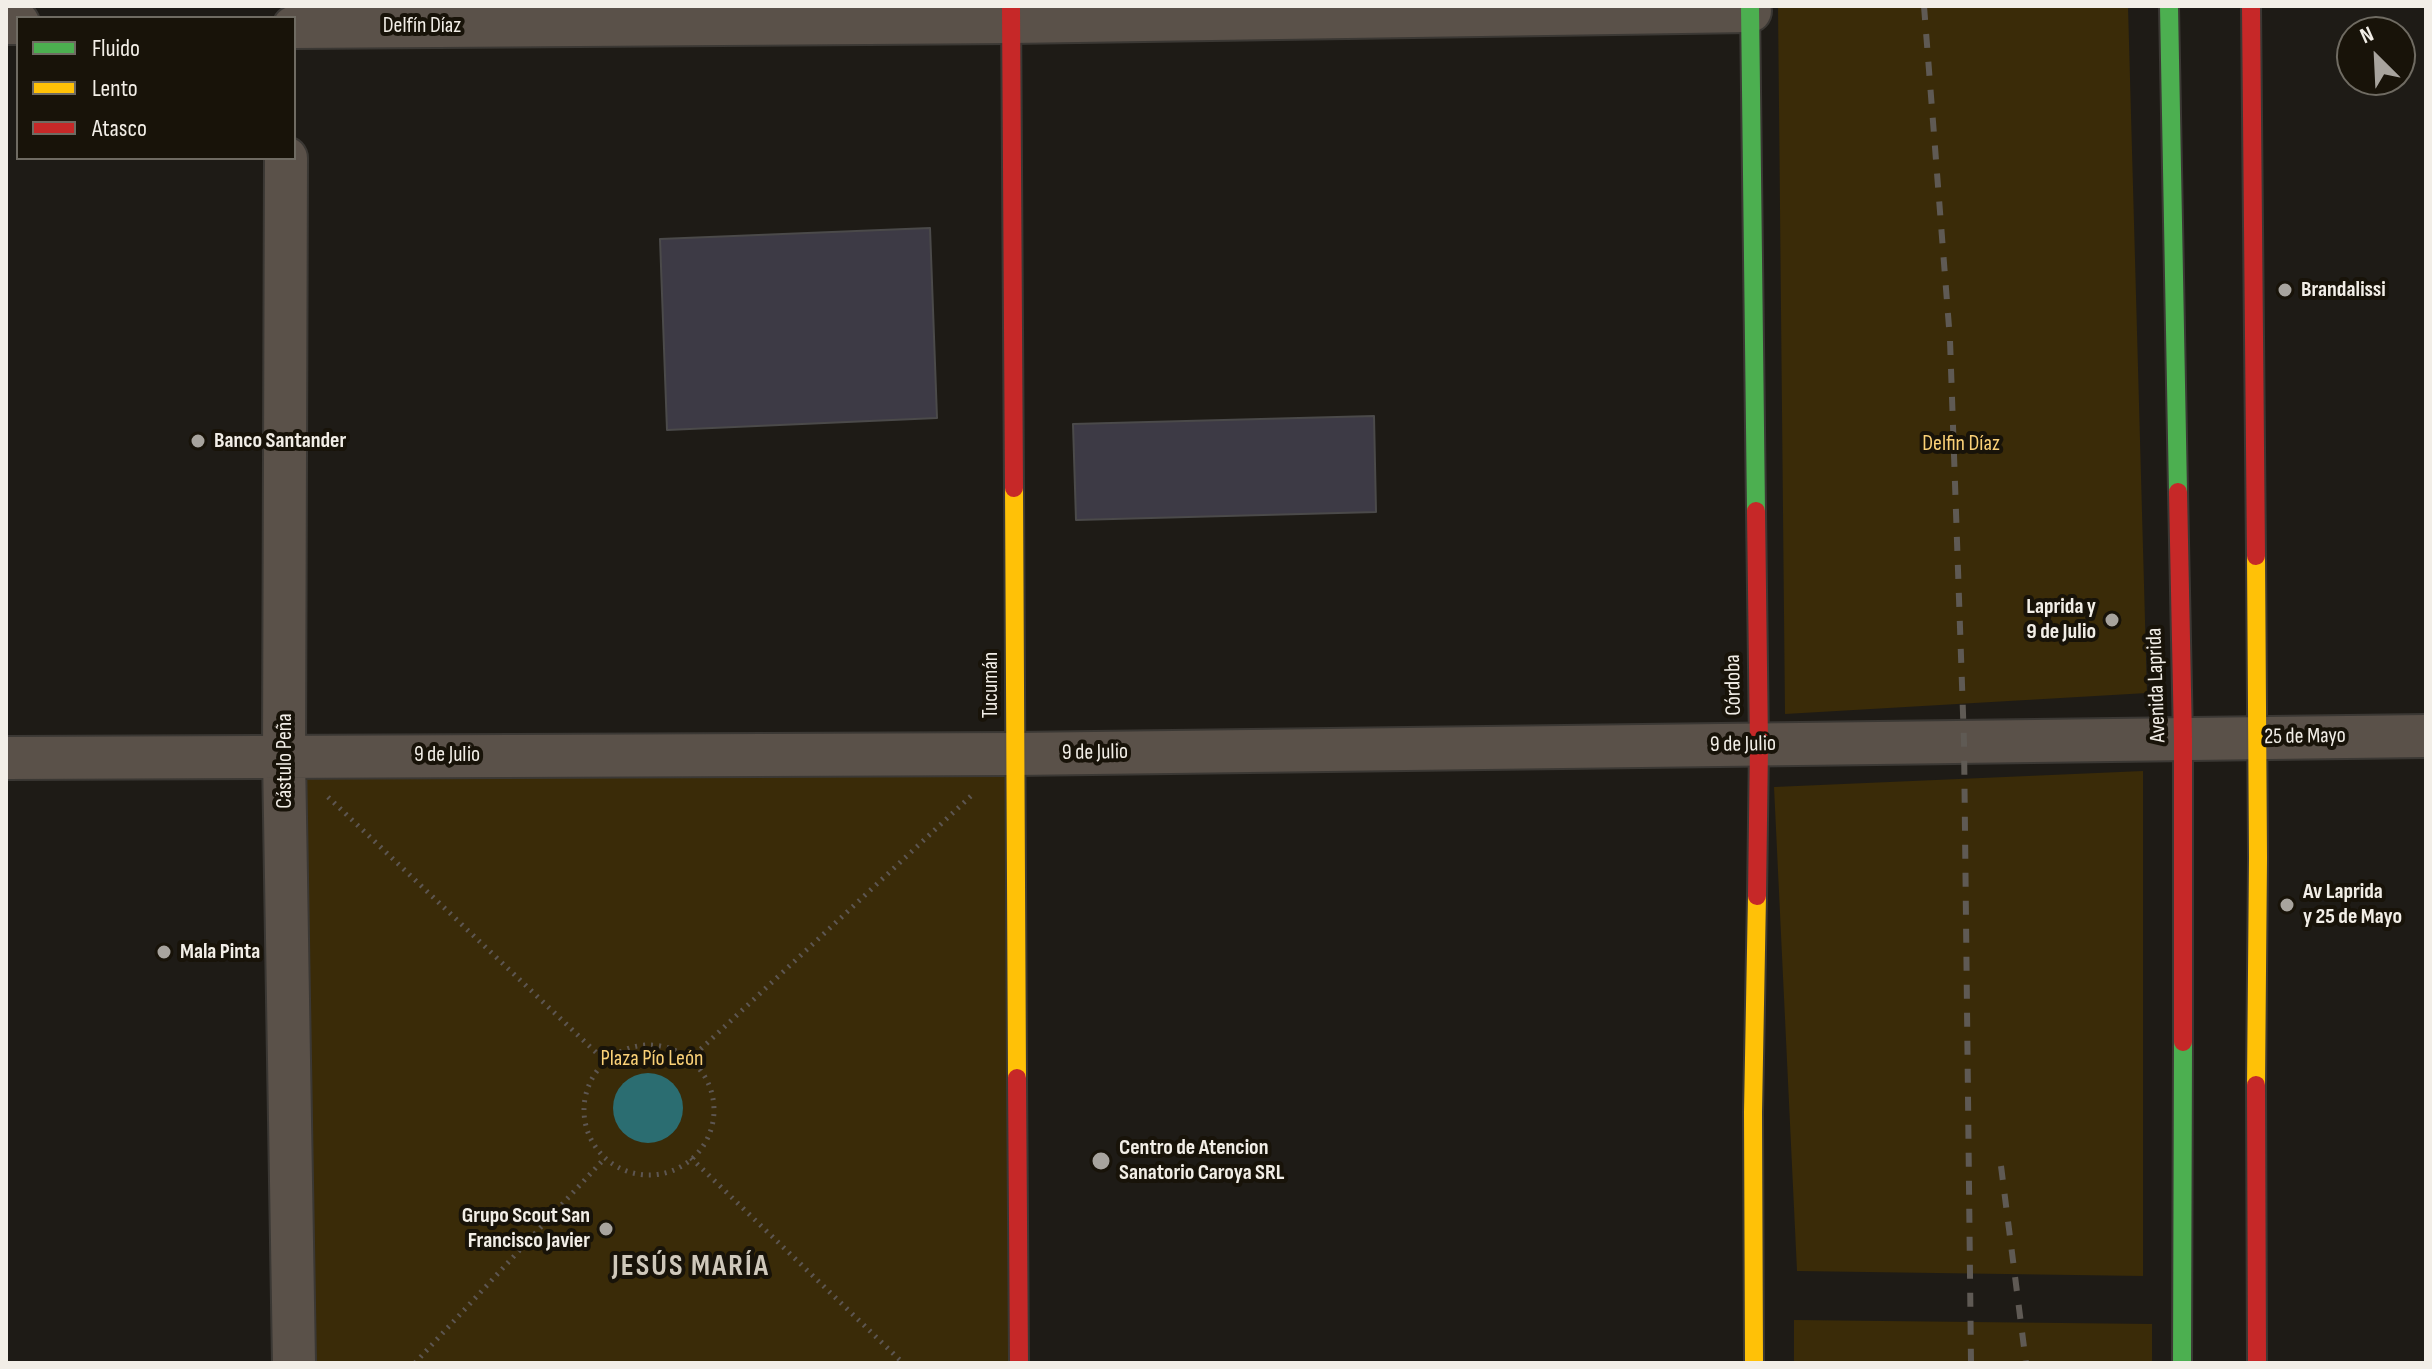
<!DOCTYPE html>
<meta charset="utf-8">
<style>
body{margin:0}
#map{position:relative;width:2432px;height:1369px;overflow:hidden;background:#1e1b16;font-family:"Sofia Sans Condensed",sans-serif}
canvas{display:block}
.frame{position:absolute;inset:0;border:8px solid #f2eee7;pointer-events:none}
.legend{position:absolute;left:16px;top:16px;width:280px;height:144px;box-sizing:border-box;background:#181309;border:2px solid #6f6b62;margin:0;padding:10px 14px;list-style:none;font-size:24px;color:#f2eee7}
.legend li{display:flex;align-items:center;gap:16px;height:40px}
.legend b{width:40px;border:2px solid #6f6b62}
.north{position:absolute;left:2336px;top:16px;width:80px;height:80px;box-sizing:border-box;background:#181309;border:2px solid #6f6b62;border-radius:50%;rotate:336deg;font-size:22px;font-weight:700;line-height:32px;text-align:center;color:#f2eee7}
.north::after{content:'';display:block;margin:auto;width:28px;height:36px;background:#a8a49e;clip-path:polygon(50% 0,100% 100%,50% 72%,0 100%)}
</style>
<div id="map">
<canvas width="2432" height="1369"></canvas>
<div class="frame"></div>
<ul class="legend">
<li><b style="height:10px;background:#4caf50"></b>Fluido</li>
<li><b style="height:10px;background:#ffc107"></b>Lento</li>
<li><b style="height:10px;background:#c62828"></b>Atasco</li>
</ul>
<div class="north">N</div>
</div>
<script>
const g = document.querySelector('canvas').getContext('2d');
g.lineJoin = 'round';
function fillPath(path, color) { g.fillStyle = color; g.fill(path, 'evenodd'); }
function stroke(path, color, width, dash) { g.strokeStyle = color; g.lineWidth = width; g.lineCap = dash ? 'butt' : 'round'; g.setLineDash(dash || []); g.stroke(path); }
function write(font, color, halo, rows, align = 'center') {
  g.font = font + ' "Sofia Sans Condensed",sans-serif'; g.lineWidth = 8; g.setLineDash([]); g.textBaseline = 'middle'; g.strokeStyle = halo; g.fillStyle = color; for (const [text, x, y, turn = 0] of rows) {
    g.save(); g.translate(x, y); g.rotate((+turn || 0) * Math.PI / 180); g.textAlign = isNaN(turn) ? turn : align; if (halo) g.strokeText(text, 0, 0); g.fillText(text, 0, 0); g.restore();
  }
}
const green = new Path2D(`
 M1778 6H2128L2147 693 1785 714Z
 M1015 754 1019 1363H294L284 756Z
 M2143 771V1276L1797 1271 1774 787Z
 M1794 1320 2152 1324V1363H1794Z`);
const water = new Path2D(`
 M613 1108a35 35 0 1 1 70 0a35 35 0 1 1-70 0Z`);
const building = new Path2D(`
 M930 228 937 418 667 430 660 239Z
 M1374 416 1376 512 1076 520 1073 424Z`);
const path = new Path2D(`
 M328 797 605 1061
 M584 1110a65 65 0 1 1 130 0a65 65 0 1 1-130 0Z
 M689 1060 972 795
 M691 1158 903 1363
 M415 1363 604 1159`);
const street = new Path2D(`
 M6 23H18
 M294 27 1011 22 1750 11
 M286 158 284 756 294 1363
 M6 758 1015 754 2426 736`);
const fast = new Path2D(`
 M1750 6 1756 511
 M2169 6 2178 492
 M2182 1363 2183 1042`);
const slow = new Path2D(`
 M1014 488 1017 1078
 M2256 556 2258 858 2256 1085
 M1754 1363 1753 1112 1757 896`);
const jam = new Path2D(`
 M1011 6 1014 488
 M2251 6 2256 556
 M2178 492 2183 739V1042
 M1756 511 1759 745 1757 896
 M1017 1078 1019 1363
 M2256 1085 2257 1363`);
const rail = new Path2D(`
 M1924 6 1950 340 1964 742 1971 1363
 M2001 1166 2026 1363`);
const markers = [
 [2285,290,8,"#a8a49e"],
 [198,441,8,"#a8a49e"],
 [2112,620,8,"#a8a49e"],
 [2287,905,8,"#a8a49e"],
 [164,952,8,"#a8a49e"],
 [1101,1161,10,"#a8a49e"],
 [606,1229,8,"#a8a49e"]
];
const streetNames = [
 ["Delfín Díaz",422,26],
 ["Tucumán",991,685,-90],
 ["Córdoba",1734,685,-91],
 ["Avenida Laprida",2157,685,-92],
 ["25 de Mayo",2305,737,-1],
 ["9 de Julio",1743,745,-1],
 ["9 de Julio",1095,753,-1],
 ["9 de Julio",447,755],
 ["Cástulo Peña",285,761,-90]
];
const poiNames = [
 ["Brandalissi",2301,290],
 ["Banco Santander",214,441],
 ["Laprida y",2096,607,"right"],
 ["9 de Julio",2096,632,"right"],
 ["Av Laprida",2303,892],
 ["y 25 de Mayo",2303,917],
 ["Mala Pinta",180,952],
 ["Centro de Atencion",1119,1148],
 ["Sanatorio Caroya SRL",1119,1173],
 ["Grupo Scout San",590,1216,"right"],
 ["Francisco Javier",590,1241,"right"]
];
const parkNames = [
 ["Delfin Díaz",1961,444],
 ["Plaza Pío León",652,1059]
];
const districtNames = [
 ["JESÚS MARÍA",691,1267]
];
fillPath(green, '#3a2b08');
fillPath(water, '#2b6d71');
fillPath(building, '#3d3a45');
stroke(building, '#4b4a4a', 2);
stroke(street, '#3b3834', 46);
stroke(fast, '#3b3834', 22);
stroke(slow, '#3b3834', 22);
stroke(jam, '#3b3834', 22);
stroke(path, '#5d5651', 5, [2, 6]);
stroke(street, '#5a5149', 42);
stroke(fast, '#4caf50', 18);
stroke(slow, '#ffc107', 18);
stroke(jam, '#c62828', 18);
stroke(rail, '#5f5a54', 6, [14, 14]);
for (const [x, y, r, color] of markers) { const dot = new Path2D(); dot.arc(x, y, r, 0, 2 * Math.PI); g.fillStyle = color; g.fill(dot); stroke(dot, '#181309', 3); }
write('22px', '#f2eee7', '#181309', streetNames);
write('bold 22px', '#f2eee7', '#181309', poiNames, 'left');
write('22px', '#fbd177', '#181309', parkNames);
g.letterSpacing = '2px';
write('bold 30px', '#cfc8bb', '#181309', districtNames);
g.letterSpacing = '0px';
</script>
